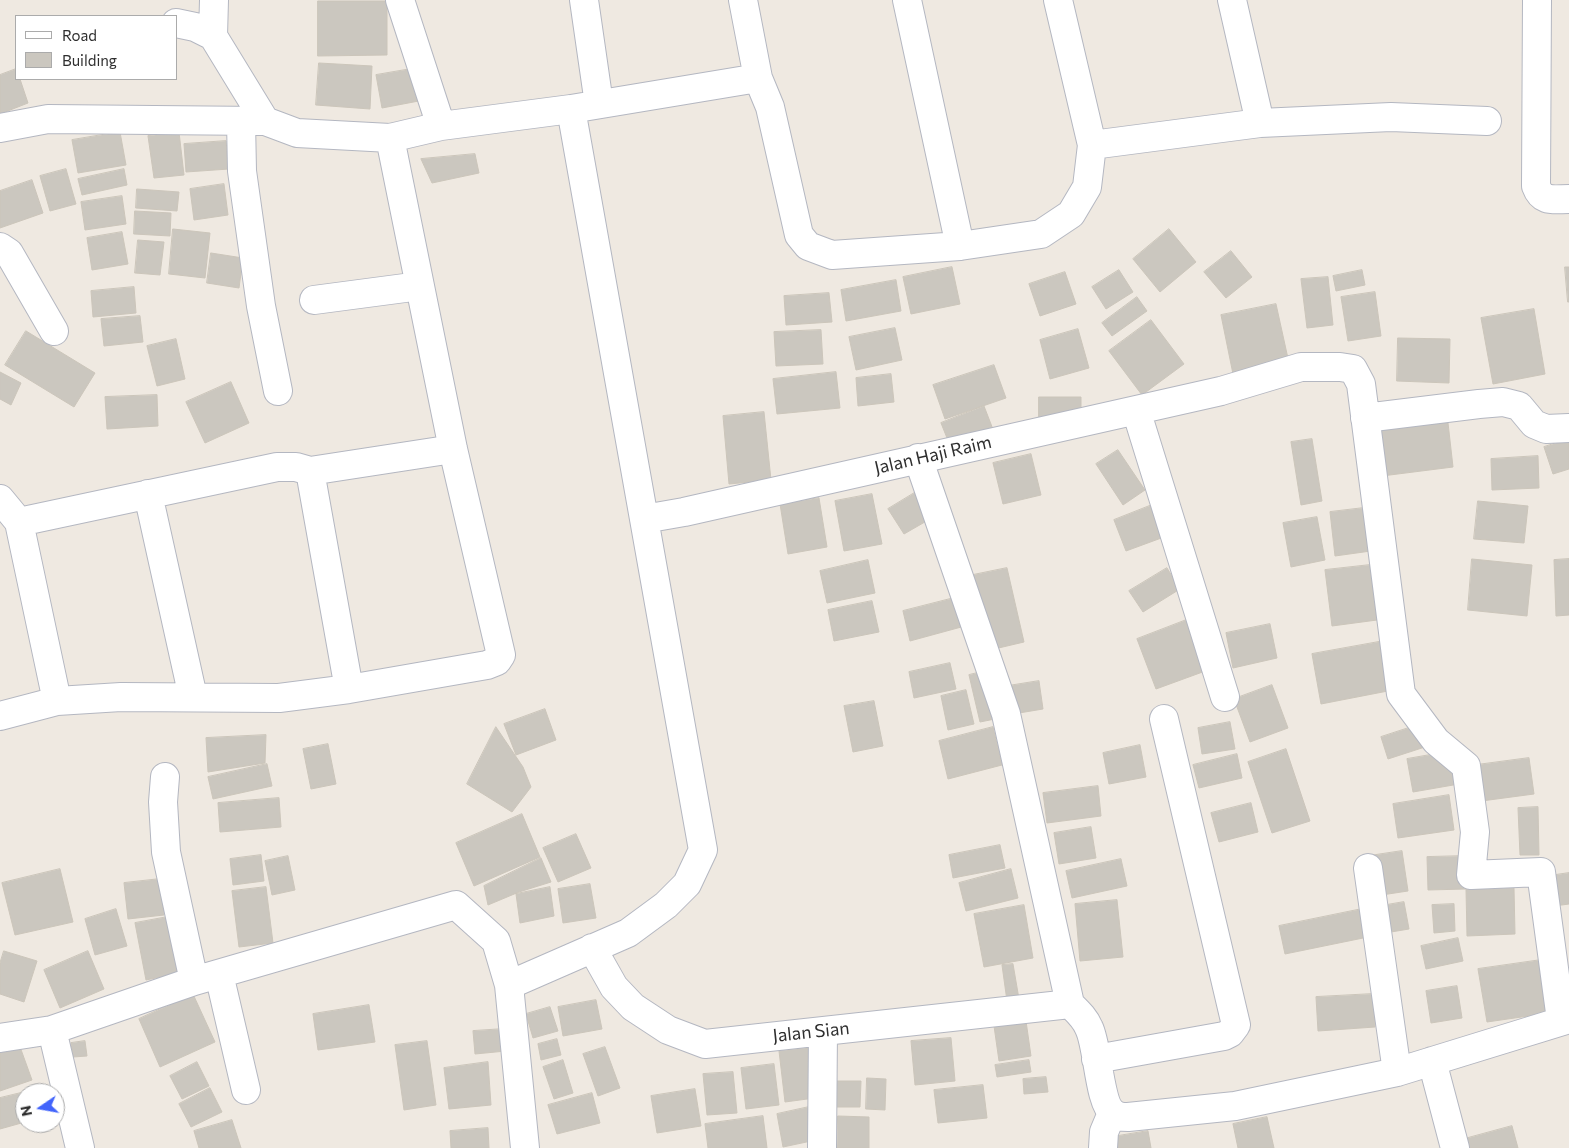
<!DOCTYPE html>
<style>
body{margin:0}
#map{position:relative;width:1569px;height:1148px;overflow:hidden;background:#efe9e1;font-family:Commissioner,sans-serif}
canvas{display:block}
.legend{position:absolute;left:15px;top:15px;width:162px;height:65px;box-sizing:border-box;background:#fff;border:1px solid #ababab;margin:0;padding:6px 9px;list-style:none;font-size:15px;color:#2e2e2e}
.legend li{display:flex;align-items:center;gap:10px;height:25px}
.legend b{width:25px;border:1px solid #ababab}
.north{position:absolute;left:15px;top:1083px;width:50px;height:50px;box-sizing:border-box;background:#fff;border:1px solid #ababab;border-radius:50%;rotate:258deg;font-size:14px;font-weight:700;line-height:20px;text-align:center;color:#2e2e2e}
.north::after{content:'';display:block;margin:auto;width:18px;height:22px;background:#4264fb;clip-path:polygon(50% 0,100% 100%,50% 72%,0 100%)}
</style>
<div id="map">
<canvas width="1569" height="1148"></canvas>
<ul class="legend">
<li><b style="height:6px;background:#fff"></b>Road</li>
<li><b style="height:14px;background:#cbc7bf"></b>Building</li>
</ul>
<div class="north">N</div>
</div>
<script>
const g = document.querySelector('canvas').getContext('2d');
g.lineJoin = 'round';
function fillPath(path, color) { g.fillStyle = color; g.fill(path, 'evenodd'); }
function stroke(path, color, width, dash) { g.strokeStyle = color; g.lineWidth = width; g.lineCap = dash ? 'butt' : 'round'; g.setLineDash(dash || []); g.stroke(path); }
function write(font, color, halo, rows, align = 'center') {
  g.font = font + ' Commissioner,sans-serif'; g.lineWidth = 5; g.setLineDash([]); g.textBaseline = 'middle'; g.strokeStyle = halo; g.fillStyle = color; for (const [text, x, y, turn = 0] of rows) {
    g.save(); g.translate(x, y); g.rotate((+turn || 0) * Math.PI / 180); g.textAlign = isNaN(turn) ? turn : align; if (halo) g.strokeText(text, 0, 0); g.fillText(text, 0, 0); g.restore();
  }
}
const building = new Path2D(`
 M318 1H387V55L318 56Z
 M319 63 372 66 370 109 316 105Z
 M417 68 424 100 382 108 376 75Z
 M16 69V79H20L28 103 0 114V75Z
 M120 132 126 165 78 173 72 140Z
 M179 132 184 175 154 178 148 136Z
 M226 141 229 169 186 172 184 144Z
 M475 154 479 173 432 183 421 159Z
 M66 169 76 204 50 211 40 176Z
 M124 169 127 185 82 195 78 179Z
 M32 180 43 213 0 228V191Z
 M224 184 228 215 194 220 190 189Z
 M137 189 179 192 177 211 136 208Z
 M122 196 126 224 85 230 81 202Z
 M135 211 171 213 170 236 134 234Z
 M173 229 210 233 205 278 169 274Z
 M1169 229 1196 262 1160 292 1133 259Z
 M122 232 128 264 92 270 87 238Z
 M138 240 164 242 160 275 135 273Z
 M1231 251 1252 277 1226 298 1204 272Z
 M211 253 243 258 239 288 207 283Z
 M952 267 960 304 911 314 903 277Z
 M1565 267H1569V302H1568Z
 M1119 270 1133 292 1106 309 1092 287Z
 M1362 270 1365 285 1336 291 1333 276Z
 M1065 272 1076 304 1040 316 1029 284Z
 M1328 277 1333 325 1307 328 1301 279Z
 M896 280 901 311 846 321 841 290Z
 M134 287 136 313 93 317 91 291Z
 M1375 292 1381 336 1348 341 1341 297Z
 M829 293 832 322 786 325 784 296Z
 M1137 297 1147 311 1112 336 1102 323Z
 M1276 304 1289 363 1233 374 1221 315Z
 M1534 309 1545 374 1493 384 1481 318Z
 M140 316 143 342 104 346 101 319Z
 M1151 320 1184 364 1142 395 1109 351Z
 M895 328 902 360 856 370 849 337Z
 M1078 329 1089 368 1050 379 1040 340Z
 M821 330 823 364 776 366 774 332Z
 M26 331 95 373 74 407 5 365Z
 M1398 338 1450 339 1449 383 1397 381Z
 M176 339 185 379 157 386 147 346Z
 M994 365 1006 398 945 419 933 385Z
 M0 372 21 383 11 405 0 399Z
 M836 372 840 408 777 414 773 379Z
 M891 374 894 402 858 406 856 378Z
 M231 382 249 423 205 443 186 402Z
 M157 395 158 426 107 429 105 397Z
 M1039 397H1081V422L1039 423Z
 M984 406 994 432 951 448 941 423Z
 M764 412 771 480 729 484 723 416Z
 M1447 414 1453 467 1374 477 1368 423Z
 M1312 439 1322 501 1301 505 1291 442Z
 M1569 439V469L1553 474 1544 447Z
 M1118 450 1145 490 1123 505 1096 464Z
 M1031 454 1041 495 1003 504 993 463Z
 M1538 456 1539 488 1492 490 1491 459Z
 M921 489 937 515 904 534 888 509Z
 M872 494 882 544 844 551 835 501Z
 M819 498 827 547 788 554 780 504Z
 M1478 501 1528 506 1524 543 1474 539Z
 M1152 505 1164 537 1126 551 1114 520Z
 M1372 507 1378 550 1335 556 1330 512Z
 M1317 517 1325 560 1291 567 1283 523Z
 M1472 559 1532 565 1527 616 1468 610Z
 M1569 559V615L1556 616 1554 560Z
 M868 560 875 593 827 603 820 571Z
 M1370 565 1377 620 1332 626 1325 570Z
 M1007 568 1024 642 990 650 973 575Z
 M1167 568 1180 589 1143 612 1129 591Z
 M958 597 965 626 910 641 903 611Z
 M872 601 879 632 834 641 828 610Z
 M1189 619 1208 670 1156 689 1137 639Z
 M1270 624 1277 658 1233 668 1226 633Z
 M1384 641 1393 690 1321 704 1312 654Z
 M950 663 956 689 914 698 909 672Z
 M990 670 1000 718 980 722 969 675Z
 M1039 681 1043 709 1013 714 1008 686Z
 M1272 685 1288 728 1250 742 1234 699Z
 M966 690 974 724 948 730 941 696Z
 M874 701 883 746 853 752 844 706Z
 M545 709 556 740 516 755 504 724Z
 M1230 722 1235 749 1202 754 1198 728Z
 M1424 723 1431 745 1388 759 1381 737Z
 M496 727 523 767 531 787 512 812 467 784Z
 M993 727 1002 765 948 779 939 741Z
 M266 735 265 763 208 772 206 738Z
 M328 744 336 784 311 789 303 749Z
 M1140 745 1146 777 1109 784 1103 753Z
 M1286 749 1310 821 1272 833 1248 762Z
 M1453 751 1459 784 1413 792 1407 759Z
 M1237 754 1242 778 1199 788 1193 765Z
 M1529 758 1534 794 1474 802 1469 766Z
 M267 764 272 786 213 799 208 777Z
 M1098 786 1101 816 1047 823 1043 793Z
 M1449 795 1454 830 1398 838 1393 804Z
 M279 798 281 827 220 832 218 803Z
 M1251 803 1258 832 1219 842 1211 813Z
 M1538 807 1539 855H1520L1518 808Z
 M522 814 540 857 474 886 456 843Z
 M1091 827 1096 858 1059 864 1054 833Z
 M576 834 591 868 558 882 543 848Z
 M1000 845 1005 868 953 878 949 855Z
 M1402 851 1408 891 1375 896 1369 856Z
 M261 855 264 881 233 885 230 859Z
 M288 856 295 890 272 895 265 861Z
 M1465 856 1466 889 1428 890 1427 857Z
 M541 858 551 882 519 892 488 905 484 886Z
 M1121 859 1127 886 1072 898 1066 871Z
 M60 869 73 922 15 935 2 883Z
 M1011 869 1018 898 966 911 959 883Z
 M1569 873V904L1547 907 1542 877Z
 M160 879 164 915 128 919 124 883Z
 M590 884 596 918 563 923 558 889Z
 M266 887 273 943 239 947 232 891Z
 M550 887 554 916 520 923 516 894Z
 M1514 888 1515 934 1467 936 1466 889Z
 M1117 900 1123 957 1080 961 1075 904Z
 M1404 902 1409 929 1379 934 1375 907Z
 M1454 904 1455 931 1434 933 1432 905Z
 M1024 905 1033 958 984 967 974 914Z
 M116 909 127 946 95 955 85 919Z
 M1362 909 1368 937 1285 954 1279 926Z
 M173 916 184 972 146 980 135 923Z
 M1458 938 1463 961 1426 969 1421 946Z
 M4 951 37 961 24 1002 0 994V963Z
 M88 951 104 989 60 1008 44 970Z
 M1541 960 1549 1013 1487 1022 1478 969Z
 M1013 964 1019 999 1007 1001 1002 965Z
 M1457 986 1462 1018 1431 1023 1426 991Z
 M193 994 215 1042 160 1067 139 1019Z
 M1373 994 1375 1027 1318 1031 1316 997Z
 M596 1000 602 1029 563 1036 558 1007Z
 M369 1005 375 1042 318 1050 313 1014Z
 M550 1007 558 1031 533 1038 526 1014Z
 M1026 1021 1031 1056 999 1061 994 1026Z
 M504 1029 506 1051 475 1054 473 1031Z
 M951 1038 955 1081 915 1085 911 1041Z
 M557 1039 561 1055 541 1060 538 1044Z
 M85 1041 87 1056 73 1057 71 1043Z
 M427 1041 436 1105 404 1110 395 1045Z
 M19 1044 32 1080 0 1091V1051Z
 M605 1047 620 1088 598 1096 583 1054Z
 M815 1047 822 1097 785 1102 779 1051Z
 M563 1060 573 1093 554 1099 543 1067Z
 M1029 1060 1031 1072 997 1077 995 1065Z
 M197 1062 209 1086 182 1099 170 1076Z
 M488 1062 491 1105 449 1109 444 1068Z
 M774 1064 779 1105 746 1109 741 1068Z
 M733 1072 737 1113 707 1115 703 1074Z
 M1046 1077 1048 1092 1024 1094 1023 1079Z
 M867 1078 886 1079 885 1110 866 1109Z
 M834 1081H861L860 1107H834Z
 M983 1085 987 1118 938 1123 934 1090Z
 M210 1088 222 1112 191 1127 179 1104Z
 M695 1089 701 1126 657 1133 651 1096Z
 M25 1092V1122L0 1129V1098Z
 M592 1093 600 1123 557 1134 548 1105Z
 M809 1107 816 1140 783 1147 777 1114Z
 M763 1116 767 1148H708L705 1124Z
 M838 1116 869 1117V1148H837Z
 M1267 1117 1274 1148H1238L1233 1124Z
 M232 1120 241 1148H199L194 1131Z
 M1512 1126 1518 1148H1459L1457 1141Z
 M488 1128 489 1148H451L450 1131Z
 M1148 1131 1151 1148H1108L1106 1138Z`);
const minor = new Path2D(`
 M400 0 441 126
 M584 0 599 104
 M743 0 758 78
 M907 0 960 246
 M1058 0 1092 145
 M1232 0 1260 123
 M1537 0 1536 186C1542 203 1554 199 1569 199
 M176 23 195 27 213 36 265 121 297 133 390 138 441 126 571 109 758 78 770 107 799 235 808 246 832 255 960 246 1041 234 1071 214 1087 187 1092 145 1260 123 1391 117 1487 121
 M213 36 214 0
 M241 121 242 171 261 306 278 391
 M0 128 48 119 260 121
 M0 247 9 253 54 331
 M314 300 420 286
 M1136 410 1225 697
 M1365 418 1479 404 1503 402 1519 406 1534 424 1546 429 1569 428
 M918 458 1006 714 1070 1004C1077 1011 1085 1018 1089 1028 1098 1046 1099 1103 1113 1113 1118 1117 1122 1117 1128 1117L1235 1106 1397 1072 1569 1019
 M310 471 349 689
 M148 494 193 697
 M0 499 19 522 57 701
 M644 519 684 512 1221 391 1301 367H1340L1353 369 1361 384 1401 694 1436 741 1466 766 1475 832 1471 875 1541 872 1561 1020
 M19 522 277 467H296L310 471 453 449
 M0 716 57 701 121 697 279 698 349 689 487 665 497 661 501 655 453 449 390 138
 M165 777 163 802 166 852 194 981
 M1368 868 1397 1072
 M592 948 614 987 633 1007 668 1030 705 1044 1070 1004
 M219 974 246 1090
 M509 985 628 933 666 905 687 884 703 850 571 109
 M52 1030 80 1148
 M0 1038 52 1030 194 981 456 905 496 941 509 985 525 1148
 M1096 1059 1224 1036 1230 1033 1236 1025 1164 719
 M1432 1061 1455 1148
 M822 1148 823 1031
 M1103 1148 1104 1132 1112 1113`);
const streetNames = [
 ["Jalan Haji Raim",933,455,-13],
 ["Jalan Sian",811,1032,-6]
];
fillPath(building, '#cbc7bf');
stroke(building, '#cbc5ba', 1);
stroke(minor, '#b4b7c1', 30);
stroke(minor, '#fff', 28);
write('18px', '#2e2e2e', '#fff', streetNames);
</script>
